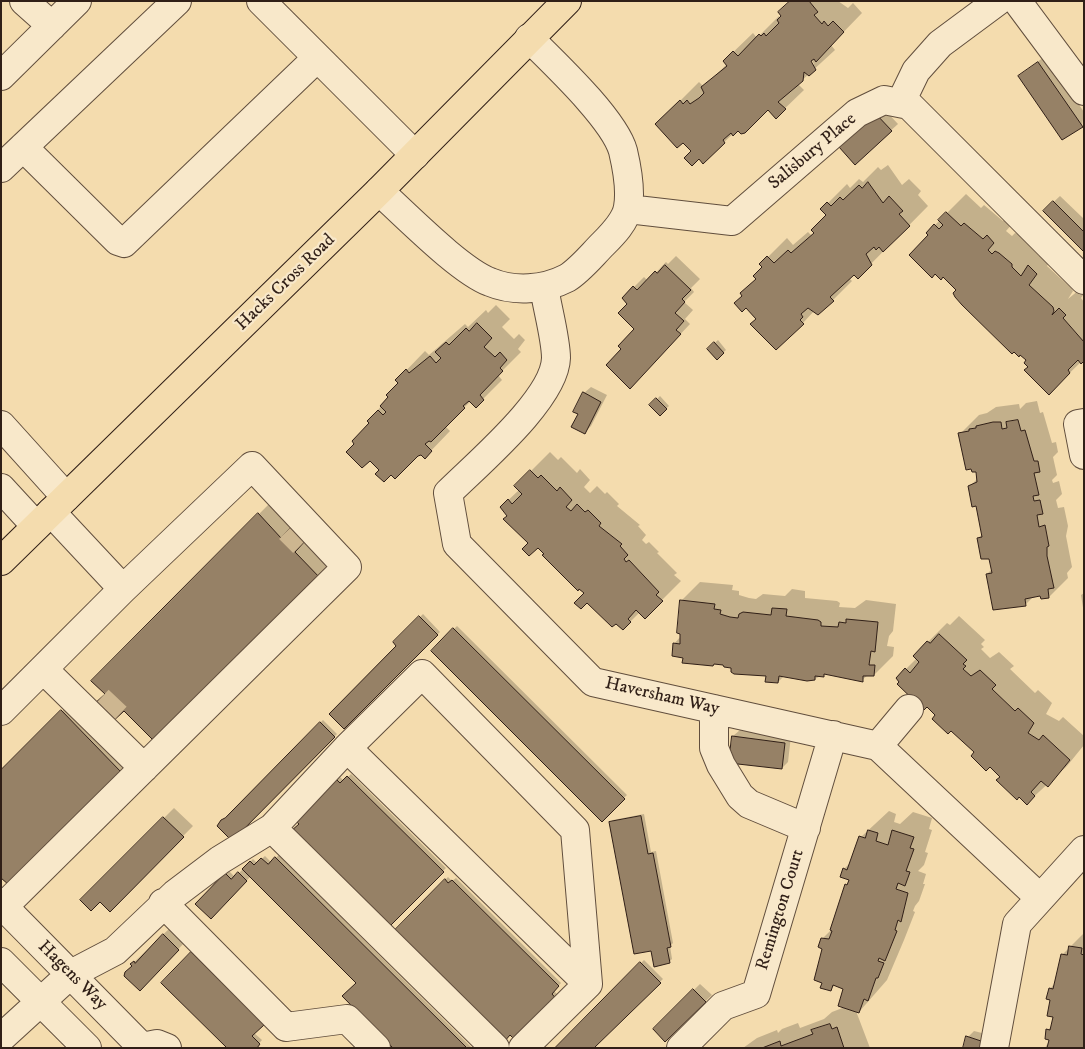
<!DOCTYPE html>
<style>
body{margin:0}
#map{position:relative;width:1085px;height:1049px;overflow:hidden;background:#f4dcae;font-family:"IM FELL DW Pica",serif}
canvas{display:block}
.frame{position:absolute;inset:0;border:2px solid #301f17;pointer-events:none}
</style>
<div id="map">
<canvas width="1085" height="1049"></canvas>
<div class="frame"></div>
</div>
<script>
const g = document.querySelector('canvas').getContext('2d');
g.lineJoin = 'round';
function fillPath(path, color) { g.fillStyle = color; g.fill(path, 'evenodd'); }
function stroke(path, color, width, dash) { g.strokeStyle = color; g.lineWidth = width; g.lineCap = dash ? 'butt' : 'round'; g.setLineDash(dash || []); g.stroke(path); }
function write(font, color, halo, rows, align = 'center') {
  g.font = font + ' "IM FELL DW Pica",serif'; g.lineWidth = 4.5; g.setLineDash([]); g.textBaseline = 'middle'; g.strokeStyle = halo; g.fillStyle = color; for (const [text, x, y, turn = 0] of rows) {
    g.save(); g.translate(x, y); g.rotate((+turn || 0) * Math.PI / 180); g.textAlign = isNaN(turn) ? turn : align; if (halo) g.strokeText(text, 0, 0); g.fillText(text, 0, 0); g.restore();
  }
}
const shadow = new Path2D(`
 M791 1H838L848 8 853 3 862 13 831 45 835 50 798 84 804 90 776 117 768 109 738 129 703 162 692 151 675 106 699 82 703 86 708 83 727 64 724 61 753 33 757 38 779 16 780 18ZM809 55 814 64 813 66Z
 M1045 56 1084 112 1082 126 1020 76Z
 M883 108 898 124 855 163Z
 M888 165 902 185 909 179 921 191 918 195 928 206 858 277 854 274 849 278 852 281 833 300 814 311 803 323 758 319 742 293 757 278 764 267 761 264 787 238 793 245 808 232 811 235 815 232 828 215 822 209 847 184 850 188 859 179 863 182 878 167 881 170Z
 M966 194 981 208 984 205 1003 221 1007 217 1013 223 1006 231 1012 236 1015 233 1018 234 1039 256 1048 248 1055 255 1047 266 1071 288 1073 291 1068 299 1079 290 1084 294 1081 298 1084 302V359L1049 393 1029 367 1028 360 1014 350 958 290 927 233Z
 M1060 196 1084 219V251L1044 211Z
 M676 256 700 279 691 288 694 292 684 302 693 310 685 319 690 324 640 377 623 349 636 329 629 304 623 298 644 277 648 281 666 262 668 264Z
 M496 305 510 319 502 327 514 339 519 334 525 340 518 349 521 352 498 375 502 380 476 406 471 401 445 426 450 431 425 457 422 454H417L391 473 381 470 369 421 400 383 397 380 425 351 429 355 465 324 468 327 486 310 488 313Z
 M718 340 726 350 717 358 708 349Z
 M591 387 607 395 591 426 585 432 579 414 584 393Z
 M660 396 669 406 660 414 651 405Z
 M1037 401 1040 413 1043 412 1052 443 1056 442 1058 452 1053 457 1057 475 1052 480 1053 483 1059 481 1062 494 1056 500 1058 508 1064 507 1068 526 1066 536 1072 567 1067 573 1068 578 1049 597 1041 594 1034 596 1025 605 987 574 992 569 990 558 978 538 983 534 977 505 969 487 978 478 977 470 960 434 979 415 987 413 996 407 1019 404 1020 409 1026 403Z
 M550 452 558 460 561 457 577 473 580 469 590 480 584 487 590 493 597 486 605 494 607 492 619 504 617 506 640 525 638 526 646 535 642 540 646 544 649 542 659 552 657 553 677 573 674 575 681 581 645 617 640 612 623 629 587 601 585 593 538 546 529 543 501 507 519 490 516 486Z
 M272 501 334 566 315 586 310 581 107 694 93 681Z
 M700 582 733 585 732 590 739 591V595L749 598 756 599 763 594 785 596 792 589 805 591V598L837 601 840 603 839 607 855 608 866 600 896 604 893 631 889 636 887 646 894 647 893 656 874 675H868L862 680 826 673 815 679 784 676 778 682 767 674 684 657 674 644 681 636V601Z
 M1084 593V614L1081 595Z
 M423 614 440 632 344 727 398 646 395 642Z
 M959 616 985 640 981 644 984 647 981 649 990 658 999 652 1014 666 1010 669 1035 693 1038 690 1052 703 1046 714 1059 721 1063 717 1084 736V745L1067 766 1027 803 897 678 917 658 915 656 928 642 947 623 950 625Z
 M457 626 627 795 602 820 432 651Z
 M75 698 133 758 9 884 1 772Z
 M323 720 337 734 232 839 218 826Z
 M740 730 791 736 788 762 782 768 733 736Z
 M336 773 344 781 351 774 446 868 388 926 300 824Z
 M174 808 193 826 110 910 100 901 82 900Z
 M889 811 896 814 894 822 900 824 913 812 932 818 929 829 932 830 925 852 928 853 924 865 918 871 926 874 923 884H925L919 901 915 906 913 911 915 912 904 940 887 980 859 1012 856 1011 870 1048H743L757 1038 777 1030 778 1033 782 1029 798 1023 800 1028 824 1019 832 1012 845 1007V988L835 985 830 990 822 939 832 929 846 885 850 881 844 869 852 861 861 837Z
 M644 814 651 852 656 851 673 943 670 946 672 959 669 962 652 950 610 822 613 820Z
 M279 855 472 1048H395L357 983 251 876 211 917 197 904 229 871 235 877 253 859 257 863 265 856 271 862Z
 M448 877 452 881 456 878 561 983 554 991 561 998 518 1041 394 932Z
 M170 928 185 942 140 990 132 964Z
 M1084 933V1048H1045L1050 1039 1048 1030 1053 1025 1055 1016 1050 989 1055 983 1062 955Z
 M195 950 266 1021 254 1033 262 1040 255 1048 163 983Z
 M644 960 663 979 615 1025 557 1048Z
 M700 984 712 995 665 1040 654 1029Z
 M974 1031 990 1035 986 1048 968 1037Z`);
const building = new Path2D(`
 M790 1H809L818 12 814 15 822 24 824 21 828 26 833 21 844 32 816 62 814 59 811 61 816 70 809 76 804 72 803 81 778 102 786 109 776 119 768 110 745 133 741 134 738 131 733 136 731 133 723 140 725 143 703 164 699 159 692 166 684 158 691 151 683 143 677 148 655 124 680 100 683 104 687 100 690 104 699 98 704 93 701 87 727 66 723 61 733 51 738 56 759 34 761 36 764 33 766 36 779 23 777 20 781 16 778 12Z
 M1038 62 1083 127 1062 140 1018 76Z
 M875 113 892 131 855 165 839 147Z
 M868 182 883 203 889 196 903 211 899 214 910 226 883 252 879 247 876 250 874 247 866 254 872 265 858 279 854 275 830 297 834 301 818 315 808 308 801 314 803 317 800 320 804 324 776 350 750 324 756 319 746 308 742 312 734 303 742 296 740 293 756 279 753 276 762 267 759 264 767 256 774 263 788 250 791 253 814 233 811 230 826 215 820 209 827 202 831 206 840 197 843 200 859 185 862 188Z
 M1053 201 1084 232V252L1043 211Z
 M946 212 961 226 964 223 983 239 987 235 994 243 988 250 992 254 995 251 999 253 1012 264V267L1021 276 1028 265 1037 274 1029 285 1053 307 1054 311 1052 315 1059 308 1066 315 1063 318 1084 342V361L1081 364 1078 360 1068 370 1070 373 1049 395 1024 370 1028 367 1024 363 1026 360 1020 355 1019 357 1014 352 1012 354 962 305 955 297 953 293 956 290 943 277 941 280 935 274 932 278 909 255 928 235 926 233 934 224 939 229 943 225 938 220Z
 M665 265 691 290 682 299 685 302 675 313 684 321 676 330 681 334 630 389 606 365 621 349 618 346 634 329 618 313 627 304 622 298 633 286 637 290 655 271 657 273Z
 M477 323 492 338 484 347 495 357 500 352 507 360 500 368 503 371 480 395 484 400 476 408 469 401 463 406 465 408 431 442 429 441 425 444 432 451 425 459 421 455 418 456 395 479 391 475 384 482 375 474 379 470 370 461 362 468 346 452 354 444 352 441 369 423 367 421 378 410 383 415 386 412 380 406 388 397 386 395 398 383 395 380 406 369 409 373 430 356 436 363 441 358 435 352 446 342 449 345 466 328 469 331Z
 M714 342 724 353 717 360 707 349Z
 M583 392 601 402 585 434 571 427 578 414 573 412Z
 M656 398 667 409 660 416 649 405Z
 M1018 420 1021 431 1025 430 1034 461H1038L1040 472 1034 473 1039 495 1033 496 1034 501 1040 500 1043 514 1037 515 1039 527 1045 525 1049 546 1047 547V556L1054 588 1048 589 1049 598 1041 599 1040 596 1025 599 1026 606 993 610 986 574 992 573 989 559H981L977 538 982 537 976 506 972 507 968 486 977 482 976 472H972L971 469 966 470 958 433 969 431V429L976 428V426L993 422H1001L1002 429 1007 428 1006 422Z
 M530 470 538 478 541 475 557 491 560 487 572 500 566 507 571 511 577 504 585 512 588 510 601 523 599 526 622 544 620 546 628 555 624 559 626 562 629 560 659 592 656 595 663 601 645 619 636 610 628 619 631 622 623 630 616 624 612 627 587 603 581 609 574 603 584 593 579 589 578 591 542 555 544 554 538 548 529 556 522 549 528 543 503 519 507 516 500 507 508 499 512 504 522 494 514 486Z
 M258 513 281 538 292 526 306 540 295 552 322 580 315 587 310 583 154 741 124 711 110 724 92 706 105 694 91 681Z
 M680 600 715 604 714 609 721 610 720 614 730 617 738 618 739 614 743 612 771 615 772 608 787 609 786 616 818 620 821 622V626L838 627 839 622 846 623V619L878 622 875 652 871 651 869 665H875L874 676H863V682L824 674V677L815 676V680L807 681 779 676 778 683 765 682 766 676 734 674 731 672V668L724 667 723 665 714 664 713 666 682 663 683 658 672 656 673 643 680 644V634L677 633Z
 M419 616 438 635 344 729 329 714 396 646 393 642Z
 M453 628 625 799 602 822 431 651Z
 M939 634 967 660 963 664 966 666 963 669 971 676 980 670 996 685 992 689 1015 711 1018 708 1034 723 1028 733 1039 740 1043 735 1070 760 1048 787 1041 781 1031 792 1035 796 1027 805 1019 797 1017 800 996 780 1000 777 990 767 986 771 971 756 974 752 951 731 948 734 932 719 935 715 927 707 924 710 897 684 899 682 896 678 905 668 910 673 919 662 913 656 927 641 930 643Z
 M61 710 121 772 9 885 1 878V770Z
 M320 722 335 737 232 841 217 826 221 820 225 818Z
 M732 736 785 743 782 769 729 763Z
 M332 775 340 783 347 776 444 872 388 928 291 831 299 824 291 817Z
 M641 816 648 854 653 853 671 947 667 948 670 963 654 967 651 951 634 954 609 822Z
 M163 817 184 837 110 912 100 902 91 911 80 900Z
 M868 830 878 833 876 841 888 845 892 830 914 837 910 848 914 849 906 871 910 872 905 886 898 883 896 889 908 893 901 922 898 920 895 930 897 931 885 961 879 958 878 961 884 963 878 978H876L868 1001 864 999 859 1013 838 1006 843 989 833 985 831 991 820 988 822 983 814 980 822 949 818 947 821 938 829 939 832 931 830 930 845 884 847 885 849 880 840 877 843 868 847 870 859 836 865 838Z
 M275 857 467 1048H393L342 996 356 983 242 869 250 861 254 865 261 858 268 864Z
 M238 872 247 881 211 919 195 904 225 873 231 879Z
 M445 879 448 883 452 880 559 986 552 994 559 1002 518 1043 510 1035 504 1042 393 932Z
 M163 934 179 950 140 991 124 976 125 972 132 966 130 964 134 961 135 963Z
 M1069 946 1082 948 1081 954 1084 955V1048H1047L1049 1040 1045 1039 1046 1029 1050 1030 1053 1017 1047 1016 1050 1000 1046 999 1049 988 1053 989 1061 954 1067 955Z
 M191 952 264 1025 252 1036 260 1044 257 1048H227L161 983Z
 M640 962 661 983 594 1048H555Z
 M693 989 706 1002 665 1042 653 1029Z
 M830 1024 832 1029 837 1027 844 1048H762L780 1041 781 1046 813 1034 811 1030Z
 M966 1036 984 1042 982 1048H963Z`);
const minorTunnel = new Path2D(`
 M289 529 303 543
 M99 700 117 717`);
const minor = new Path2D(`
 M24 1 52 26
 M261 1 415 155
 M1017 1 1084 91
 M1 76 77 1
 M901 102 916 71 940 44 998 1
 M23 147 118 241 124 243 317 58
 M1 168 177 1
 M379 191C407 216 459 270 490 282 514 292 544 290 567 278 580 270 592 255 603 244 612 235 626 221 628 207 631 190 627 168 623 151 614 119 554 63 529 38
 M628 209 732 221 857 113 884 100 909 105 1084 280
 M544 287C547 307 556 339 556 358 555 399 477 464 448 493L457 544 593 682 878 746 1040 898
 M1084 423 1078 424 1084 455
 M1 425 66 497
 M1 488 36 526
 M43 669 144 768
 M714 709V748L721 765 740 796 749 804 806 828
 M1 711 123 589
 M878 746 909 709
 M347 748 588 984
 M272 828 495 1048
 M163 903 286 1027
 M1 904 141 1046
 M1 909 347 567 252 466 123 589 51 512
 M1 962 87 1048
 M286 1027 347 1019 376 1048
 M1 1038 71 974 115 951 175 894 220 860 272 828 347 748 422 674 575 830 588 984
 M137 1048 157 1044 167 1048
 M523 1048 588 984
 M681 1048 723 1006 756 994 833 735
 M994 1048 1017 924 1084 850`);
const major = new Path2D(`
 M1 561 379 191 567 1`);
const streetNames = [
 ["Salisbury Place",813,152,-40],
 ["Hacks Cross Road",286,283,-44],
 ["Haversham Way",662,697,13],
 ["Remington Court",781,910,-73],
 ["Hagens Way",72,976,45]
];
fillPath(shadow, '#0003');
fillPath(building, '#968166');
stroke(building, '#301f17', 1);
stroke(minorTunnel, '#cdb690', 28, [28, 14]);
stroke(minor, '#614e3d', 30);
stroke(major, '#301f17', 30);
stroke(minor, '#f8e8ca', 28);
stroke(major, '#f4dcae', 28);
write('18px', '#301f17', '#f8e8ca', streetNames);
</script>
